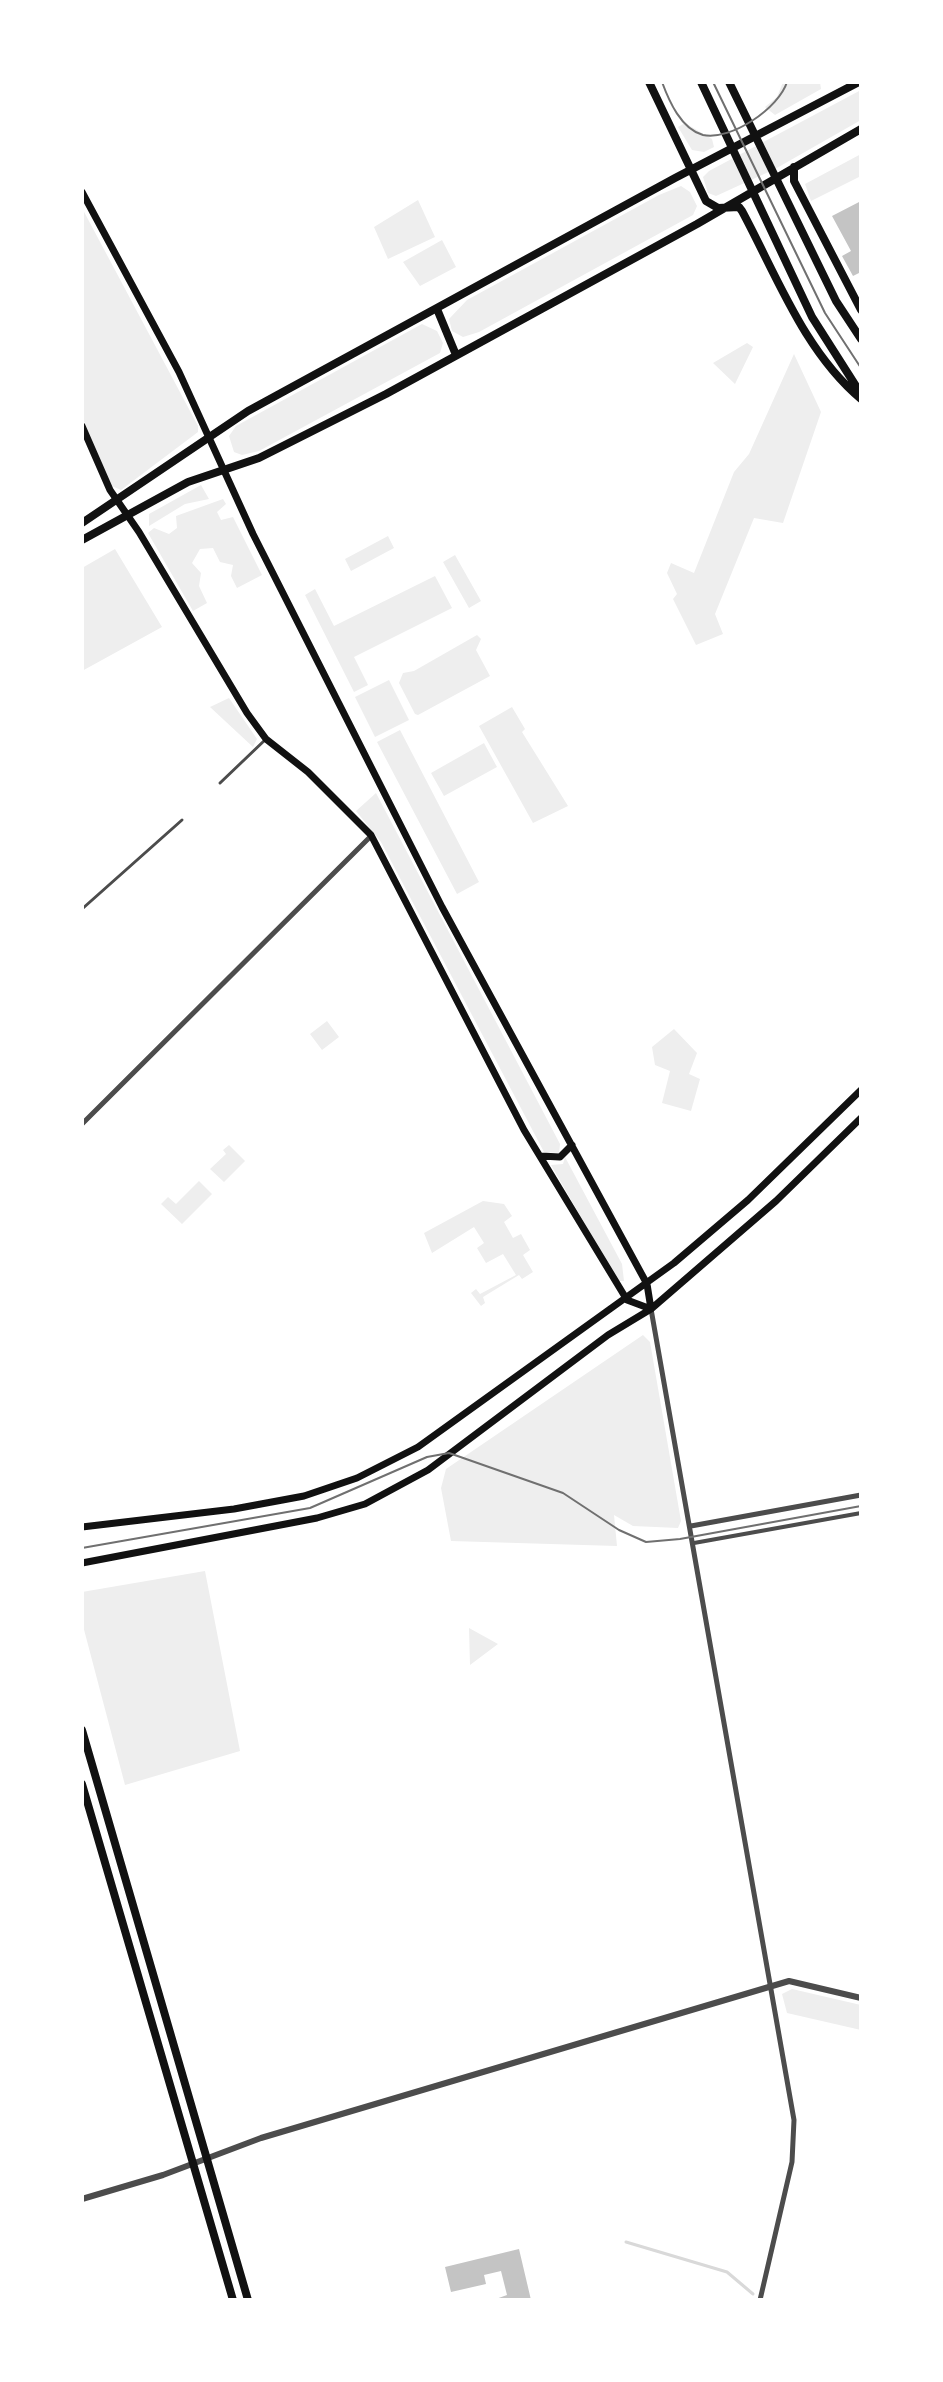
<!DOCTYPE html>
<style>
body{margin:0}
#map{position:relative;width:943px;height:2382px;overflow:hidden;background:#fff;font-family:"Sofia Sans Condensed",sans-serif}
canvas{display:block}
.frame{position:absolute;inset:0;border:84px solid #fff;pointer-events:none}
</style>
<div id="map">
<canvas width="943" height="2382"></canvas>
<div class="frame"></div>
</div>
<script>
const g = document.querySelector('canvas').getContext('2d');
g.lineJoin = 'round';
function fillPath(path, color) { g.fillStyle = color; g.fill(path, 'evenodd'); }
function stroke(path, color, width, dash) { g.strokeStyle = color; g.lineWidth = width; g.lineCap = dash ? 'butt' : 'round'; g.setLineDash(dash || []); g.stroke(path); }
const green = new Path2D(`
 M783 82H820L821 89 775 115 765 107 777 97Z
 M861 90V120L775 169 716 196 708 193 703 177 709 171Z
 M685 123 712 139 714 147 704 152 692 150 678 127Z
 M861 154V176L811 201 805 184Z
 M681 186 690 192 697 206 693 215 479 332 463 337 452 331 449 319 467 300 659 195Z
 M418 200 435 237 388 259 374 227Z
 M82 208 198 426V432L121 490 112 486 82 417Z
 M442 240 456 267 420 286 403 262Z
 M422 324 437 331 443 343 440 353 259 451 242 455 234 452 229 436 236 426Z
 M747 343 753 347 735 384 713 363Z
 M794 354 821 412 783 523 754 518 715 614 723 634 696 645 673 599 677 594 667 573 671 563 694 573 734 472 749 454Z
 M201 485 209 499 185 504 149 526V514Z
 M223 499 226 504 217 512 221 520 233 517 262 575 237 588 231 576 233 565 220 562 213 548 200 549 192 563 201 573 199 586 207 603 193 611 148 533 154 528 169 534 177 528 176 516Z
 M388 536 394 548 351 571 345 559Z
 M115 549 162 627 82 671V568Z
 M455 555 481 601 469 608 443 562Z
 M435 576 452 608 354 657 368 685 354 692 305 595 315 589 334 626Z
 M477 635 481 639 476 650 490 676 418 715 415 714 399 683 403 673 414 671Z
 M389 680 409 720 375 737 355 697Z
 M229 698 257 739 253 747 210 707Z
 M512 707 525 729 522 732 568 806 533 823 479 726Z
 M400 730 479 882 457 894 377 742Z
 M484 743 497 767 444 796 431 773Z
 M376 793 560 1144 559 1153 544 1152 381 842 356 811Z
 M327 1021 339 1037 322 1050 310 1034Z
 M674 1029 697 1053 689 1074 700 1079 691 1111 662 1103 670 1071 655 1065 652 1047Z
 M229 1145 245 1161 224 1182 210 1169 226 1154 223 1150Z
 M565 1157 622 1264 624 1281H618L551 1165 563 1164Z
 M199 1181 212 1194 182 1224 161 1204 168 1197 176 1204Z
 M483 1201 504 1204 512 1216 504 1222 513 1238 521 1234 530 1250 523 1255 533 1272 522 1279 519 1275 483 1297 485 1303 481 1306 471 1293 476 1289 480 1294 516 1275 503 1254 486 1263 477 1248 484 1243 474 1227 432 1253 424 1233Z
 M643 1335 650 1342 681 1521 678 1528 633 1526 614 1515 617 1546 451 1541 441 1488 446 1469Z
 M205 1571 240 1751 125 1785 82 1622V1592Z
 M469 1628 498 1644 470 1665Z
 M792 1989 861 2005V2030L787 2013 782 1994Z`);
const stream = new Path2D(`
 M626 2242 727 2272 753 2294`);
const building = new Path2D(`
 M861 201V272L853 276 842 256 851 251 832 216Z
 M519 2249 531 2300H493L507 2295 501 2271 484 2275 486 2284 451 2292 445 2267Z`);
const service = new Path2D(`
 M220 783 266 739
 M82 909 182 820`);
const pedestrian = new Path2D(`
 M694 1543 861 1513`);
const minor = new Path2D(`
 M82 1124 371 836
 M651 1309 794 2120 792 2162 760 2300
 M691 1526 861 1495`);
const tertiary = new Path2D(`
 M82 2199 163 2175 261 2138 789 1981 861 1998`);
const secondary = new Path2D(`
 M82 192 179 372 253 534 442 907 647 1284 651 1309
 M82 426 110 490 139 532 247 713 266 739 308 772 371 835 524 1130 627 1300 651 1309
 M541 1156 560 1157 572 1145
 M82 1527 234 1509 304 1496 357 1478 418 1447 674 1263 748 1200 861 1090
 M82 1563 317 1518 365 1504 428 1470 608 1335 651 1309 776 1201 861 1118`);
const primary = new Path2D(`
 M649 82 706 201 718 208 739 207 742 211C777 276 804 351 861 399
 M701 82 812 317 861 394
 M729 82 836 301 861 339
 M794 167V181L861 310
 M437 309 456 355
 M82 523 248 411 675 178 859 82
 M82 540 188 482 259 458 386 394 697 224 861 129
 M82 1730 248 2300
 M82 1784 233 2300`);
const tram = new Path2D(`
 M662 82C669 101 681 129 703 135 731 141 779 108 787 82
 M713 82 825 313 861 368
 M82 1548 310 1508 427 1457 449 1453 563 1493 619 1530 646 1542 680 1539 861 1506`);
fillPath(green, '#eee');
stroke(stream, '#d9d9d9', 3);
fillPath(building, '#c4c4c4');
stroke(service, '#4c4c4c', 3);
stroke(pedestrian, '#4c4c4c', 4);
stroke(minor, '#4c4c4c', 5);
stroke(tertiary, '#4c4c4c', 6);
stroke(secondary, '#111', 7);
stroke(primary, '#111', 8);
stroke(tram, '#707070', 2);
</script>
